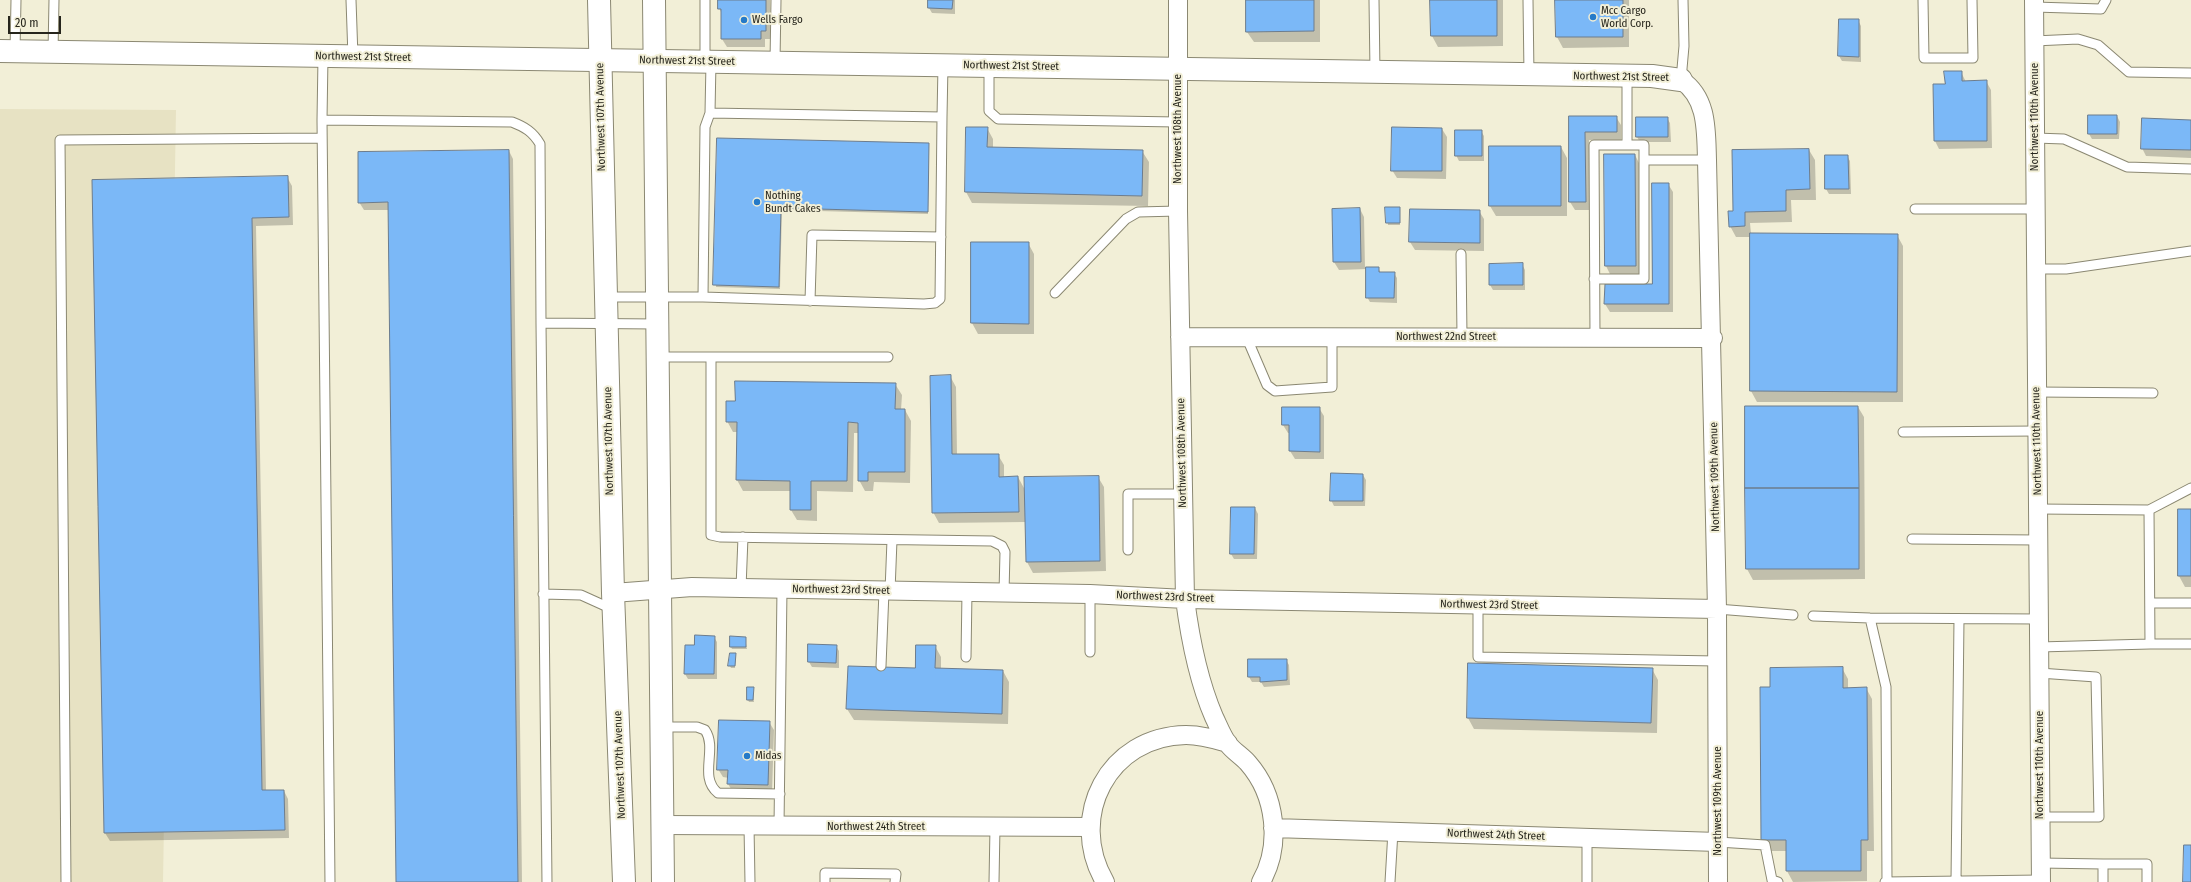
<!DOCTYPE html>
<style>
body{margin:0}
#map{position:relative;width:2191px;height:882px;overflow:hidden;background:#f2efd7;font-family:"Fira Sans Condensed",sans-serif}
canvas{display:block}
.scale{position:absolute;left:8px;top:16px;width:53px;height:18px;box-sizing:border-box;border:2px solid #26251c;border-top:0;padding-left:5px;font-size:12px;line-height:14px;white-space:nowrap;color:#26251c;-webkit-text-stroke:3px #f2efd7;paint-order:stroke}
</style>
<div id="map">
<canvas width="2191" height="882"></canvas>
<div class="scale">20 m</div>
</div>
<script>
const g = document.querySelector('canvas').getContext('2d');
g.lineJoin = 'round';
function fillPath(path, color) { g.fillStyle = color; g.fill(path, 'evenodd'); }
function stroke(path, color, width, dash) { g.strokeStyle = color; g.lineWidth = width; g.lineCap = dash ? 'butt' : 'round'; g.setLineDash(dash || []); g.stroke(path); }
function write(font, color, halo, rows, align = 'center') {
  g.font = font + ' "Fira Sans Condensed",sans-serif'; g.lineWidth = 4; g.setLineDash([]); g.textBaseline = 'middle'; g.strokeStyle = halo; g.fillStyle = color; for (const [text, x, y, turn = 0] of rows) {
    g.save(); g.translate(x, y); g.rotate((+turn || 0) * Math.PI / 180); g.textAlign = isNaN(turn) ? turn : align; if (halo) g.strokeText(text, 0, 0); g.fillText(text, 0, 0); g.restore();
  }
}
const built = new Path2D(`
 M0 109 176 110 163 882H0Z`);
const shadow = new Path2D(`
 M719 0H770V39H765V47H727L722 39V14L719 8Z
 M929 0H955V14L932 13 929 8Z
 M1247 0H1320V42H1254L1247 32Z
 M1431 0H1503V46L1438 47 1432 36Z
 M1556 0H1629V47L1563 48 1557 37Z
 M1858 20 1861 26V62L1842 61 1839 56Z
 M1961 72 1966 82 1986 81 1991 90 1992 148 1939 149 1935 141 1934 85H1946Z
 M2117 116 2120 122 2119 139H2092L2089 134Z
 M1570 117H1616L1621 125V140H1589L1590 210H1575L1570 202Z
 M1667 118 1670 123 1671 142H1640L1637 137Z
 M2191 121V158L2146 156 2142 148Z
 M967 128H987L993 139V148L1142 151 1149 162 1148 206 972 203 966 192Z
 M1442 129 1447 137 1446 179 1397 178 1392 170Z
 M1481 131 1484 136V161H1459L1456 155Z
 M718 139 929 144 928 214 782 210 780 289 716 287Z
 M1561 147 1567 158V216H1496L1490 206Z
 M1809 150 1815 160 1816 200H1791L1792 222 1750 223 1751 234 1897 235 1903 246V402H1757L1751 391V237H1736L1730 226 1734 212Z
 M509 151 513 159 522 882H397L389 210H364L359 202Z
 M1605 155H1635L1639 163 1640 274H1610L1606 266Z
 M1847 156 1850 161 1851 194H1829L1826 189Z
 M287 177 292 186 293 225 256 226 266 791H284L288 799 289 838 110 841 105 833 94 181Z
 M1668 184 1673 192V312H1610L1605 304 1653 285Z
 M1386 208H1399L1400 225H1388Z
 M1360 209 1364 217 1365 268H1378L1381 273H1394L1397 278V303L1370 302 1367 297V269L1339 270 1334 262Z
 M1411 210 1479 211 1484 219V251L1415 250 1410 242Z
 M972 243H1028L1034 254V334H978L972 323Z
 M1522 264 1525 270V290H1493L1490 285Z
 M950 376 956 387 957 455H998L1004 465V478L1018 477 1025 490 1098 477 1104 487 1106 571 1033 573 1027 562 1026 522 939 523 933 512Z
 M895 384 902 395 901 410H905L911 421 910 483 874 482 873 491H865L859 480V433H854L853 492 817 491V521L797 520 791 510V491H743L737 480 738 432H733L727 421Z
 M1858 407 1864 417 1865 579 1753 580 1747 569Z
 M1319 408 1324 416V459H1295L1290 451V433H1288L1283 425Z
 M1363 475 1366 480 1365 506H1334L1331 500Z
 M1255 508 1258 514 1257 559H1234L1231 554Z
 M2191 510V587H2185L2179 576Z
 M714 637 717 642V679H688L685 674Z
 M745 638 747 649H732L731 647Z
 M836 646 839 651V668L812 667 809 662Z
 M935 646 941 657V669L1003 671 1009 682 1008 724 854 720 847 709 849 667 916 669Z
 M730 654H735L736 656 735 668H731L730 666Z
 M1249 660H1286L1289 665 1290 685 1264 687 1261 682H1252L1249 677Z
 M1469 664 1652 669 1658 680 1657 733 1474 729 1468 718Z
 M1842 668 1848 679V688H1866L1872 699 1874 851H1867V881L1793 882 1787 871V851H1769L1762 840 1771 688Z
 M753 688 754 702H749L748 700Z
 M769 722 774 730 772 793 733 792 728 784 729 778 723 777 718 769Z`);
const building = new Path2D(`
 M718 0H766V31H761V39H721V9H718Z
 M928 0H953L952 9 928 8Z
 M1246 0H1314V31L1246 32Z
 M1430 0H1497V36H1431Z
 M1555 0H1623V37H1556Z
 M1839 19H1859V57L1838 56Z
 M1944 71H1962V81L1987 80V141H1934L1933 84H1945Z
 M2088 115H2117V134H2088Z
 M1569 116H1617V132H1585L1586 202H1569Z
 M1636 117H1668V137H1636Z
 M2142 118 2191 120V150L2141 149Z
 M966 127H988L987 147 1143 150 1142 196 965 192Z
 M1392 127 1442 128V171H1391Z
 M1455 130H1482V156H1455Z
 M717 138 929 143 928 212 781 208 779 287 713 285Z
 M1489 146H1561V206H1489Z
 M1809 149 1810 189 1786 190V211L1745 212V226L1729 227 1728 211H1733L1732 150Z
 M509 150 518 882H396L388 202 358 203V152Z
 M1604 154H1635L1636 266H1605Z
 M1825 155H1848L1849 189H1825Z
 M288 176 289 217 252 218 262 790H284L285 830 104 833 92 180Z
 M1652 183H1669V304H1604L1605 284H1652Z
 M1385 207H1400V223H1386Z
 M1360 208 1361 262H1333L1332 209Z
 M1410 209 1480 210V243L1409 242Z
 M1750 233 1898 234 1897 392 1750 391Z
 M971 242H1029V324L971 323Z
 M1523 263V285H1489V264Z
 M1366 267H1379V272H1395L1394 298H1366Z
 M951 375 952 454H999V477L1018 476 1019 512 932 513 930 376Z
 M735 381 896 383 895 409H905V472H868V481H858V423L848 422 847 481H811V510H790V481L736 480 737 422H726V401H735Z
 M1745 406H1858L1859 488H1745Z
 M1282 407H1320V452L1289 451V425H1282Z
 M1331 473 1363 474V501H1330Z
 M1099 476 1100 561 1026 562 1024 477Z
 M1745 488H1859V569H1746Z
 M1231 507H1255L1254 554H1230Z
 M2178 509H2191V576H2178Z
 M695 635 715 636 714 674H684L685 645H694Z
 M730 636 746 637V647H730Z
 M808 644 837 645 836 663 808 662Z
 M916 645H936L935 668 1003 670 1002 714 846 709 848 666 915 668Z
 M730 653H736L735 666H728Z
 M1248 659H1287V680L1260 682V677H1248Z
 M1468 663 1653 668 1651 723 1467 718Z
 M1843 667V688L1867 687 1868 840H1861V871H1786V840H1761L1760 687H1770V668Z
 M747 687H754L753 700H747Z
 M719 720 770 721 768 785 727 784 728 770H717Z
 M2184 845H2191V882H2183Z`);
const service = new Path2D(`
 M351 0 353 57
 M705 0V62
 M1374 0 1375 72
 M1528 0 1529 75
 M1923 0 1924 58H1973L1972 0
 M2034 7 2101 9 2106 0
 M2034 41 2078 39 2098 45 2129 72 2191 73
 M15 52 16 0
 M53 52 54 0
 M323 57 322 120 512 122C525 127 533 132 540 144L541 323 657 324
 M775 62 776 0
 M989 66V111L998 119 1177 122
 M1681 80 1684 46 1683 0
 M710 113 711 62
 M942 117 943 65
 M322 120 330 882
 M2035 138 2064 139 2127 167 2191 169
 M1627 145H1644V160H1707
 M1915 209H2035
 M1461 254 1462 336
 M2036 269H2066L2191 251
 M1594 279H1644V160
 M1055 293 1126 219 1138 212 1178 211
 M605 297H703L924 304 935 303 940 299 942 117 710 113 705 127 703 297
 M810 301 812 235 941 237
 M541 323 547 882
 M1246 336 1267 385 1275 391 1332 387V337
 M1595 338 1594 145H1627V76
 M657 357H888
 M711 357V535L720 537 992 541 1002 546 1005 552 1004 593
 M2037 392 2153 393
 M1903 432 2037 431
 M2038 509 2149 510 2150 644 2039 647
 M2149 510 2191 488
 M1912 539 2038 540
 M1128 550V494H1183
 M741 588 743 537
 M890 591 892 540
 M543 594 581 595 612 609
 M1090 594V652
 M2150 603H2191
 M1478 605V657L1717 661
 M1717 609 1793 615
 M1813 616 1870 618 2039 619
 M1870 618 1886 687 1887 882
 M2150 644H2191
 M966 657 967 592
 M881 666 884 591
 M2039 673 2096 677 2099 817H2040
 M661 727H697L705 730C718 749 698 777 718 793L780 794
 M749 826 750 882
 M779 826 782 589
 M1587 838V882
 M1718 842 1765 845 1772 880 1778 882
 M2040 863 2103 864V882
 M2103 864H2147V882
 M1956 881 1959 619
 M66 882 60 140 322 138
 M825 882V873L896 874 895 882
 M994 882 995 827
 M1390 882 1393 831
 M1885 882 2041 880`);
const minor = new Path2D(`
 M1178 0V211L1185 599C1190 638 1198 680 1214 717 1218 725 1222 736 1228 744 1233 751 1242 756 1248 763 1276 795 1282 845 1261 882
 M2034 0 2041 882
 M1681 80C1708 98 1706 131 1707 160L1717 609 1718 882
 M1180 337 1713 338
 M613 593 692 587 741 588 1090 594 1185 599 1717 609
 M661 825 1090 827
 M1273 828 1718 842
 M1105 882C1067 817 1108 736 1186 735 1201 735 1214 739 1228 743`);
const tertiary = new Path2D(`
 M0 51 1652 76 1681 80`);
const secondary = new Path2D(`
 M599 0 613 593 624 882
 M654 0 663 882`);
const markers = [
 [1593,17,4,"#257ac8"],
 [744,20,4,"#257ac8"],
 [757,202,4,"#257ac8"],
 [747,756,4,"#257ac8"]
];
const poiNames = [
 ["Mcc Cargo",1601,11],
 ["World Corp.",1601,24],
 ["Wells Fargo",752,20],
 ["Nothing",765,196],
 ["Bundt Cakes",765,209],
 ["Midas",755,756]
];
const streetNames = [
 ["Northwest 21st Street",363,57,1],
 ["Northwest 21st Street",687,61,1],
 ["Northwest 21st Street",1011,66,1],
 ["Northwest 21st Street",1621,77,1],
 ["Northwest 107th Avenue",601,117,-91],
 ["Northwest 110th Avenue",2035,117,-90],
 ["Northwest 108th Avenue",1178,129,-90],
 ["Northwest 22nd Street",1446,337],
 ["Northwest 107th Avenue",609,441,-91],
 ["Northwest 110th Avenue",2037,441,-91],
 ["Northwest 108th Avenue",1182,453,-91],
 ["Northwest 109th Avenue",1715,477,-91],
 ["Northwest 23rd Street",841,590,1],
 ["Northwest 23rd Street",1165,597,2],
 ["Northwest 23rd Street",1489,605,1],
 ["Northwest 107th Avenue",620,765,-92],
 ["Northwest 110th Avenue",2040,765,-90],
 ["Northwest 109th Avenue",1718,801,-90],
 ["Northwest 24th Street",876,827],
 ["Northwest 24th Street",1496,835,2]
];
fillPath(built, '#e7e2c3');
fillPath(shadow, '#0003');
fillPath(building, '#7bb8f7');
stroke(building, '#6c7c8d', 1);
stroke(service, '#8b8872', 11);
stroke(minor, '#8b8872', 20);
stroke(tertiary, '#8b8872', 24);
stroke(secondary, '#8b8872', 24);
stroke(service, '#fff', 9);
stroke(minor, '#fff', 18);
stroke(tertiary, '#fff', 22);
stroke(secondary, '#fff', 22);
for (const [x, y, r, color] of markers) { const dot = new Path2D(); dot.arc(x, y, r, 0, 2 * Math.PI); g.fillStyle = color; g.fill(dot); stroke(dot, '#f2efd7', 1.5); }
write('11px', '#26251c', '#f2efd7', poiNames, 'left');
write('11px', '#26251c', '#f2efd7', streetNames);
</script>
